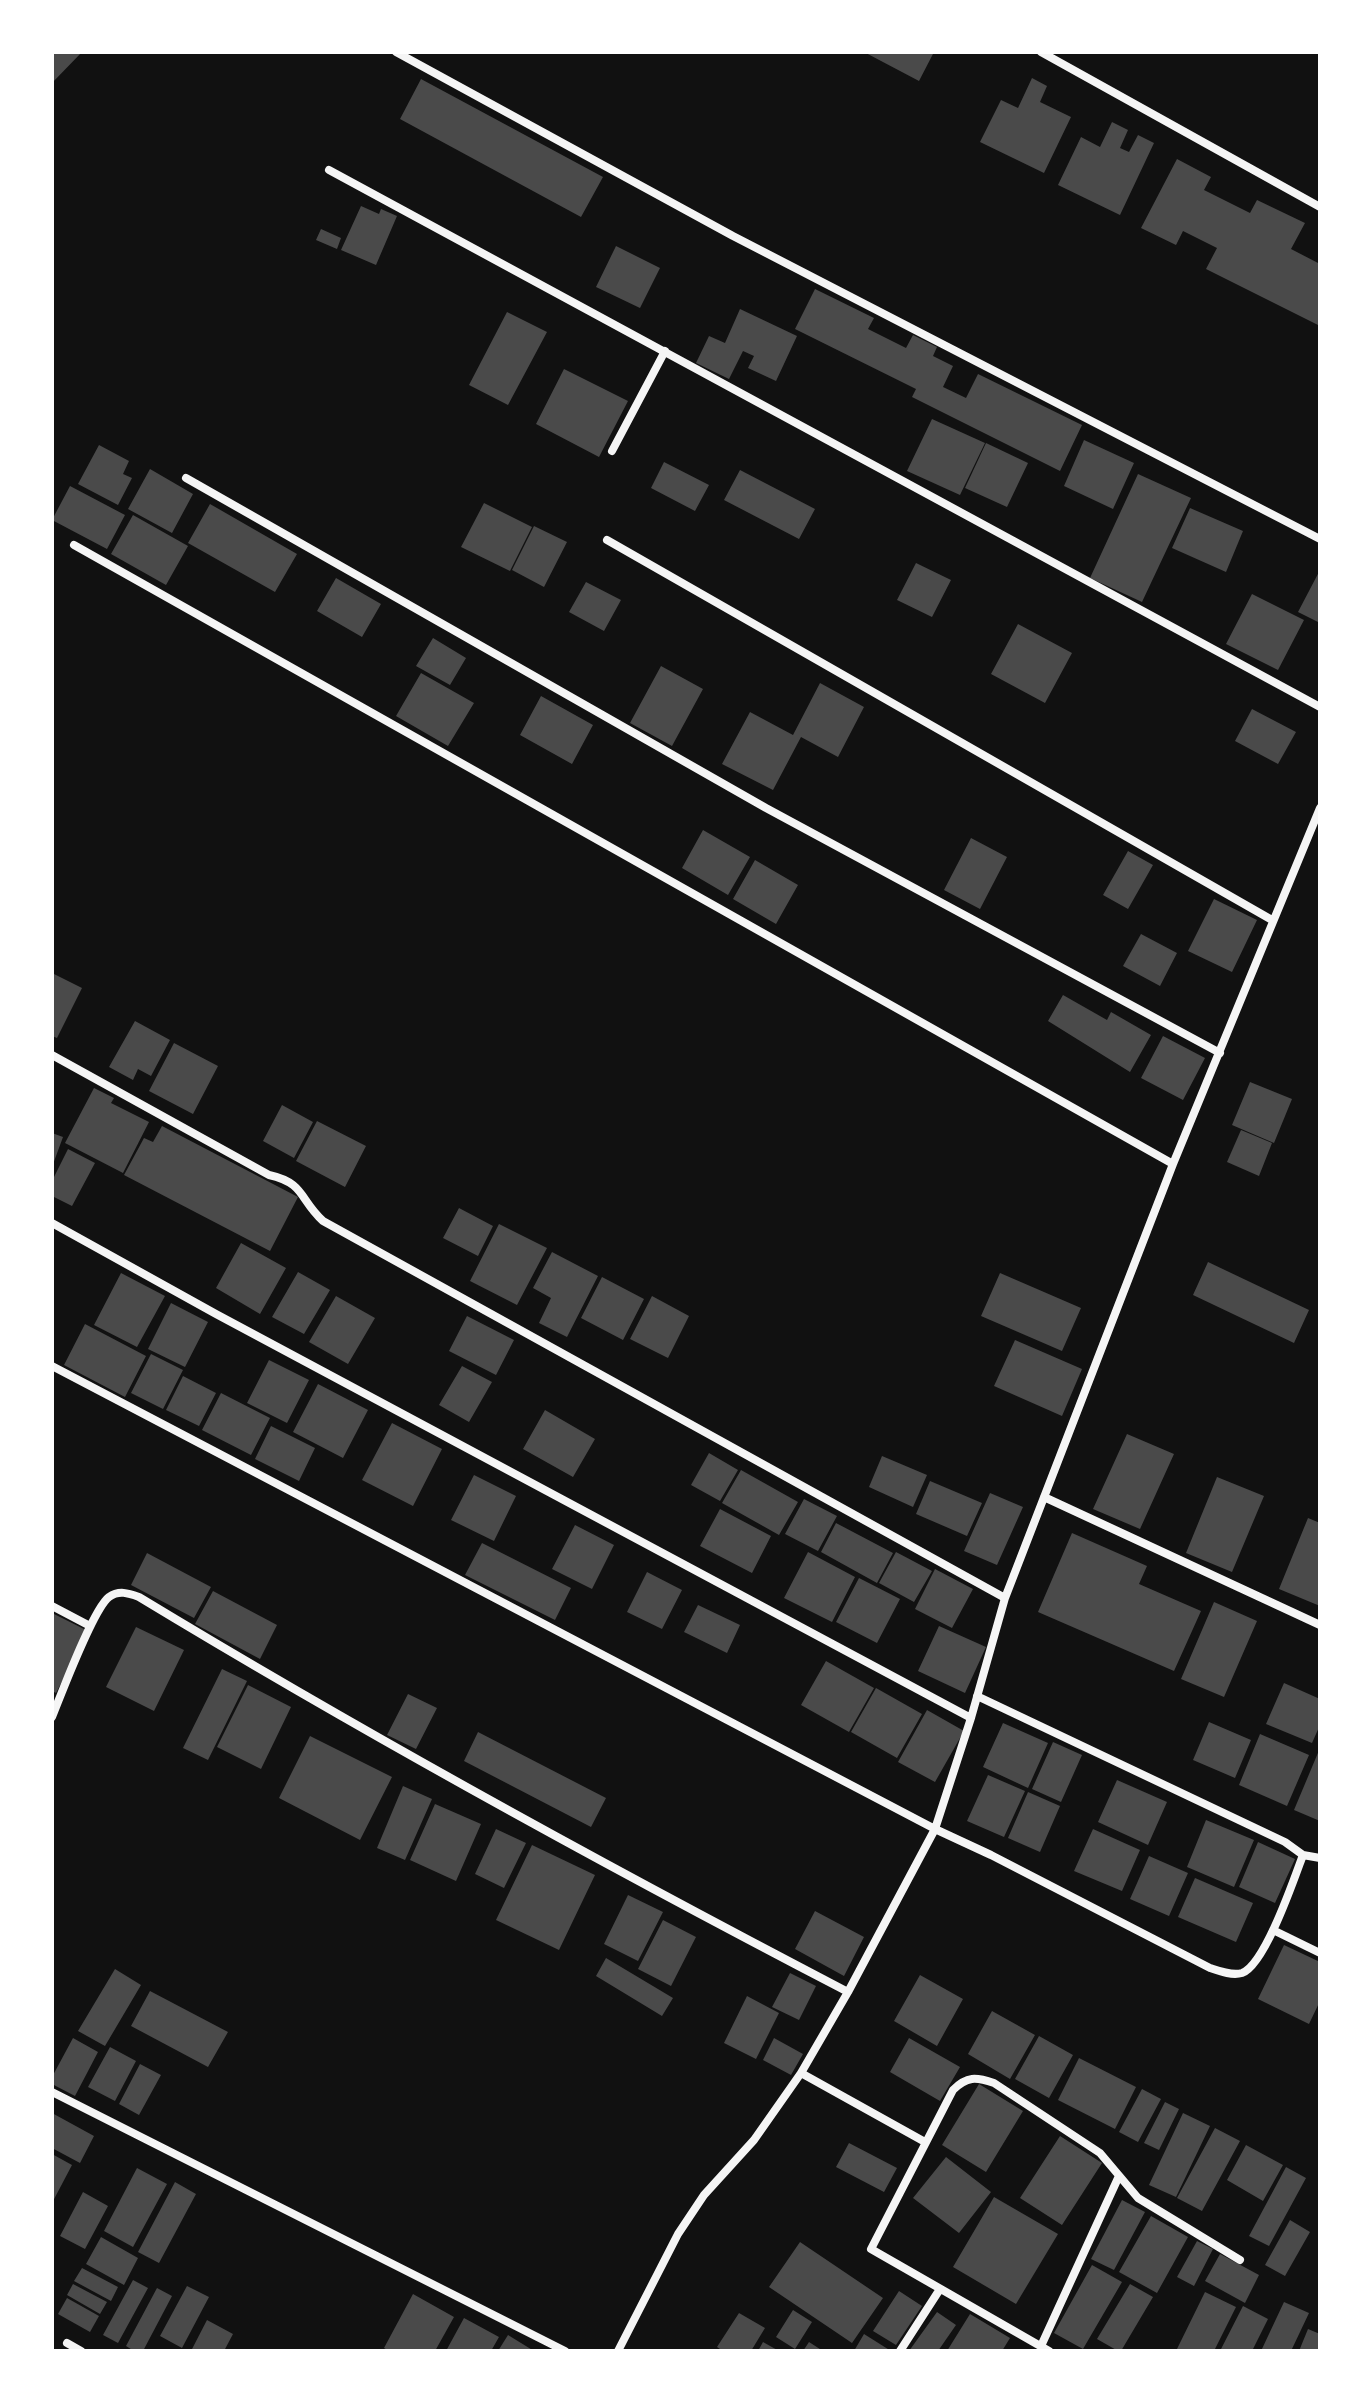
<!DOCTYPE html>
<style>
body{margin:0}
#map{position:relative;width:1372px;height:2403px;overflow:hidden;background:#111;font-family:Jost,sans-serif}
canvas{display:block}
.frame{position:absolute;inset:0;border:54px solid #fff;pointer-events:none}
</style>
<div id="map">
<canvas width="1372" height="2403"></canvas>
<div class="frame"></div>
</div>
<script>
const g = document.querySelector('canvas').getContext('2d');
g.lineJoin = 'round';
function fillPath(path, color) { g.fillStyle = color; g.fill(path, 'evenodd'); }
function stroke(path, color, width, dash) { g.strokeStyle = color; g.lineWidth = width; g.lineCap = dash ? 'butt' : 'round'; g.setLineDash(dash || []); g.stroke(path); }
const building = new Path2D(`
 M52 52H82L52 83Z
 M864 52H934L919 81Z
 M1032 78 1047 86 1040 102 1071 117 1044 173 980 142 1001 100 1018 108Z
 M421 79 603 177 581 217 400 119Z
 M1112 122 1128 130 1120 148 1129 152 1138 135 1154 143 1120 215 1058 185 1081 137 1100 147Z
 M1177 159 1211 177 1204 190 1250 213 1257 200 1305 223 1291 249 1320 264V326L1206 269 1217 248 1183 231 1176 245 1141 228Z
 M361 206 379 214 381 209 397 216 376 265 341 250Z
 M321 229 341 238 337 249 316 240Z
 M616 246 660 268 640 308 596 287Z
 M815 289 874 318 868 329 906 348 913 335 937 347 933 356 953 366 943 387 966 398 978 374 1082 425 1060 471 912 397 916 389 795 329Z
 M740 309 797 336 776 381 748 368 754 356 743 351 729 379 696 363 709 336 725 343Z
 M507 312 547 332 508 405 469 385Z
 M564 369 628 401 599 457 536 424Z
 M932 419 985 443 960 495 907 471Z
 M1084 440 1134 463 1113 509 1064 486Z
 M986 443 1028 463 1007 507 965 488Z
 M99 445 129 461 123 474 132 478 118 505 78 484Z
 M664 462 709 485 695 511 651 488Z
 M150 469 193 494 172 533 128 509Z
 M740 470 815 509 799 539 724 500Z
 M1138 474 1191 498 1142 602 1090 578Z
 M70 486 125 515 107 549 52 520Z
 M484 503 532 527 510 571 461 547Z
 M210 504 297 554 275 592 188 543Z
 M1190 508 1243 531 1226 572 1172 548Z
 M133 515 188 546 166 585 111 554Z
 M534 526 567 542 544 587 512 570Z
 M916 563 951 580 932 617 897 600Z
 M1320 570V623L1298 612Z
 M336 578 381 604 362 637 317 611Z
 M586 582 621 600 604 631 569 612Z
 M1252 594 1304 620 1278 670 1226 644Z
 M1018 624 1072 653 1045 703 991 674Z
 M433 638 466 658 450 685 416 666Z
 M661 666 703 689 672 746 630 723Z
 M421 673 474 703 448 746 396 716Z
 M820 683 864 707 838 757 801 737 773 790 722 764 750 712 793 735Z
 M541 696 593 725 572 764 520 735Z
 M1252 709 1296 732 1278 764 1235 741Z
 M703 830 750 857 728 895 682 868Z
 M971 838 1007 857 980 909 944 890Z
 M1128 851 1153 865 1128 909 1103 895Z
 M755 860 798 885 776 924 733 899Z
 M1214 899 1257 920 1232 972 1188 951Z
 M1141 934 1177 953 1160 986 1123 966Z
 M52 973 82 988 57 1038 52 1036Z
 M1063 995 1107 1020 1111 1012 1151 1035 1130 1072 1048 1021Z
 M135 1021 170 1040 151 1076 138 1069 133 1080 109 1067Z
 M1163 1036 1205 1058 1183 1100 1141 1078Z
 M174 1043 218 1066 193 1114 149 1091Z
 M1250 1082 1292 1099 1274 1143 1232 1125Z
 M94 1088 114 1098 111 1103 149 1122 123 1173 65 1143Z
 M282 1105 313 1122 294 1158 263 1141Z
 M317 1121 366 1146 345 1187 296 1161Z
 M162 1126 298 1197 270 1251 124 1175 144 1138 153 1142Z
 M1241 1130 1272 1143 1259 1176 1227 1162Z
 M52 1133 63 1137 52 1167Z
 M68 1149 95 1163 72 1206 52 1196V1181Z
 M459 1208 493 1226 478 1256 443 1238Z
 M499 1224 547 1248 517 1305 470 1281Z
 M241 1243 286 1268 260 1314 216 1288Z
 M552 1252 598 1276 567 1337 539 1323 551 1298 533 1288Z
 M1208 1262 1309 1310 1294 1343 1193 1295Z
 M298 1272 330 1290 304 1334 272 1317Z
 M121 1273 165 1296 137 1347 94 1325Z
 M1000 1273 1081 1308 1062 1351 981 1316Z
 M602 1277 644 1299 623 1340 581 1318Z
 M336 1296 375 1318 348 1364 309 1342Z
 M652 1296 689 1316 668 1358 630 1339Z
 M171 1303 208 1322 185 1367 148 1349Z
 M467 1316 514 1340 496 1375 449 1351Z
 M85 1324 146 1356 125 1397 64 1365Z
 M1015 1340 1082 1369 1062 1416 994 1386Z
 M151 1354 183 1370 163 1409 131 1393Z
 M269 1360 309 1380 287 1423 247 1403Z
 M462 1366 492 1382 469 1422 439 1405Z
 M183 1376 216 1393 199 1426 166 1410Z
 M318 1384 368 1410 343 1458 293 1432Z
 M221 1393 270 1418 251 1455 202 1430Z
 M545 1410 595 1439 573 1477 523 1449Z
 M392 1423 442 1449 413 1506 362 1480Z
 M271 1426 315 1448 299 1481 255 1459Z
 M1127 1434 1174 1454 1140 1529 1093 1509Z
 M709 1453 738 1470 720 1501 691 1485Z
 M882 1456 927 1475 913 1507 869 1487Z
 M741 1470 798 1502 779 1535 722 1503Z
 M474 1475 516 1496 494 1541 451 1520Z
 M1217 1477 1264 1496 1232 1572 1186 1553Z
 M930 1481 982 1503 967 1536 916 1514Z
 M990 1493 1023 1507 997 1565 964 1551Z
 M804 1499 837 1516 818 1551 785 1534Z
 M720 1509 771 1536 752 1573 700 1546Z
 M1308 1518 1320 1523V1606L1279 1589Z
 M836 1523 893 1553 877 1583 821 1552Z
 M575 1525 614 1545 592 1589 552 1569Z
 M1072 1533 1147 1566 1139 1584 1201 1611 1174 1671 1038 1612Z
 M482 1543 571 1588 555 1620 465 1575Z
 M808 1552 855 1577 832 1622 784 1598Z
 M896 1552 932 1571 914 1602 879 1583Z
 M147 1553 211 1587 194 1618 131 1585Z
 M935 1569 973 1589 952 1628 915 1609Z
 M647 1572 682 1590 662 1629 627 1612Z
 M859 1578 900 1599 877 1643 836 1622Z
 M213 1591 277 1625 260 1659 195 1624Z
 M1214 1602 1257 1621 1224 1697 1181 1679Z
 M698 1605 740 1625 727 1653 684 1632Z
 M52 1613 88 1631 56 1693 52 1691Z
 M939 1626 986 1647 965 1693 918 1671Z
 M136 1627 184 1650 154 1711 106 1687Z
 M826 1661 874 1688 849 1732 801 1705Z
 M222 1669 247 1681 208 1760 183 1748Z
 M1284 1683 1320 1699V1725L1312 1743 1266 1724Z
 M248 1685 291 1707 261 1769 217 1747Z
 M876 1688 922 1714 897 1758 851 1732Z
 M408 1694 437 1708 416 1749 387 1735Z
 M927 1710 964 1731 935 1782 898 1762Z
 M1209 1722 1251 1740 1235 1778 1193 1760Z
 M1003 1723 1048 1743 1028 1788 983 1767Z
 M478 1732 606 1798 591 1827 464 1761Z
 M1260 1734 1309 1755 1287 1806 1239 1785Z
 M310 1736 392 1777 360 1840 279 1798Z
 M1053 1742 1082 1755 1061 1802 1032 1789Z
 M1320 1748V1821L1294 1810Z
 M988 1775 1025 1791 1004 1837 967 1821Z
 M1117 1780 1167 1802 1148 1845 1098 1822Z
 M403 1786 432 1799 405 1860 377 1848Z
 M1028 1792 1060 1806 1040 1852 1008 1838Z
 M435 1804 481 1824 456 1881 410 1860Z
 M1206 1820 1254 1840 1234 1887 1187 1867Z
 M496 1829 526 1843 504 1888 475 1874Z
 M1093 1829 1140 1850 1122 1891 1074 1871Z
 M1258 1842 1295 1859 1275 1903 1239 1887Z
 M532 1845 595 1875 559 1950 496 1920Z
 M1149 1856 1188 1873 1169 1916 1130 1899Z
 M1195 1878 1253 1903 1236 1942 1178 1917Z
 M628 1895 663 1912 638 1961 604 1944Z
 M815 1911 864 1937 844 1976 795 1949Z
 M663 1920 696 1937 671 1986 638 1969Z
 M1284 1945 1320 1962V2001L1309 2024 1258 1999Z
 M606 1958 673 1998 662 2016 596 1976Z
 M115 1969 141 1985 105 2046 78 2031Z
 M790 1973 816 1986 799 2020 772 2007Z
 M920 1975 963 1999 937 2046 894 2021Z
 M150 1991 228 2032 208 2067 131 2026Z
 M747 1996 779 2013 756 2059 724 2043Z
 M992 2011 1035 2035 1010 2079 968 2054Z
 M1039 2036 1073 2055 1049 2098 1015 2079Z
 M73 2038 98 2052 75 2096 52 2084V2077Z
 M774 2038 803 2054 791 2075 763 2060Z
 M909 2038 960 2067 940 2101 890 2072Z
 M110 2047 136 2061 115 2101 88 2087Z
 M1079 2058 1136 2087 1115 2129 1058 2100Z
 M140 2064 161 2075 139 2115 119 2104Z
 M979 2084 1023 2111 986 2172 942 2145Z
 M1142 2089 1161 2099 1138 2142 1119 2132Z
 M1165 2102 1179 2109 1159 2150 1144 2143Z
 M52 2113 94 2136 80 2163 52 2148Z
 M1183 2113 1210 2126 1176 2197 1149 2185Z
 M1215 2128 1240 2141 1202 2211 1177 2198Z
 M1060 2136 1102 2163 1062 2225 1020 2198Z
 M849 2143 897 2168 884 2192 836 2167Z
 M1246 2145 1283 2165 1263 2201 1227 2180Z
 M52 2154 72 2165 52 2203Z
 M946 2157 991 2192 959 2233 913 2198Z
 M1286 2167 1306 2178 1269 2246 1249 2236Z
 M137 2168 167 2184 133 2247 104 2231Z
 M175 2182 196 2194 159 2263 138 2252Z
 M83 2192 108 2206 85 2249 60 2236Z
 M994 2197 1058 2234 1016 2304 953 2267Z
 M1122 2200 1145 2212 1114 2270 1091 2259Z
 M1151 2216 1188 2237 1157 2293 1119 2272Z
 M1290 2220 1310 2232 1285 2276 1265 2265Z
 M101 2237 138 2258 124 2285 86 2264Z
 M1197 2241 1213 2249 1194 2286 1177 2277Z
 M800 2242 883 2298 852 2343 769 2287Z
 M1220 2254 1259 2275 1245 2303 1205 2281Z
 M1092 2265 1122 2282 1083 2349 1054 2333Z
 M82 2268 118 2287 111 2301 74 2281Z
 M133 2280 148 2288 118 2343 103 2335Z
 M73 2284 107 2302 100 2314 67 2295Z
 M1130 2284 1153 2297 1121 2351H1118L1097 2339Z
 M187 2286 209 2297 182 2348 160 2336Z
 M157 2288 172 2296 143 2351H134L126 2346Z
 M899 2291 922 2306 896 2345 873 2331Z
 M1205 2292 1236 2307 1214 2351H1176Z
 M413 2294 454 2317 435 2351H389L384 2348Z
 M67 2298 99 2316 90 2332 58 2314Z
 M1284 2302 1309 2313 1291 2351H1261Z
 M1243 2306 1268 2319 1252 2351H1220Z
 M793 2310 812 2322 795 2349 776 2337Z
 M937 2312 956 2325 938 2351H909Z
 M739 2313 765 2328 751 2351H723L717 2347Z
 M970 2314 1010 2338 1002 2351H947Z
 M464 2318 499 2337 491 2351H446Z
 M207 2320 233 2334 224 2351H191Z
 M1308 2329 1320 2334V2351H1299Z
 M864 2334 891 2351H854Z
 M508 2335 534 2351H498Z
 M763 2342 779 2351H758Z
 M809 2342 823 2351H803Z`);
const minor = new Path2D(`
 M396 52 733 236 1320 539
 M1041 52 1320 207
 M329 170 1320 707
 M612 451 665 351
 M186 478 766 808 1220 1053
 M607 540 1272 920
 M74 545 1173 1164
 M52 1055 269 1175C305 1183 299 1199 323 1221L1005 1598
 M52 1223 216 1314 971 1718
 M52 1366 935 1829 991 1855 1210 1968C1219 1971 1232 1976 1242 1973 1265 1965 1294 1879 1303 1855L1285 1842 977 1696
 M1044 1497 1320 1625
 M52 1606 90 1626
 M52 1717C61 1695 93 1609 109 1597 119 1590 128 1593 139 1597 370 1737 608 1867 848 1992
 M1303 1855 1320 1858
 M1273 1930 1320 1953
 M801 2073 925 2142
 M52 2092 565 2351
 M67 2343 81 2351
 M1041 2346 1119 2176
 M618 2351 678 2234 704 2195 754 2140 801 2073 848 1992 935 1829 971 1718 1005 1598 1173 1164 1320 808
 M900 2351 940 2289
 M1049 2351 871 2249 953 2090C967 2076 976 2077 994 2083L1100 2153 1138 2198 1240 2260`);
fillPath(building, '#4a4a4a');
stroke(minor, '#f5f5f5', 8);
</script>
